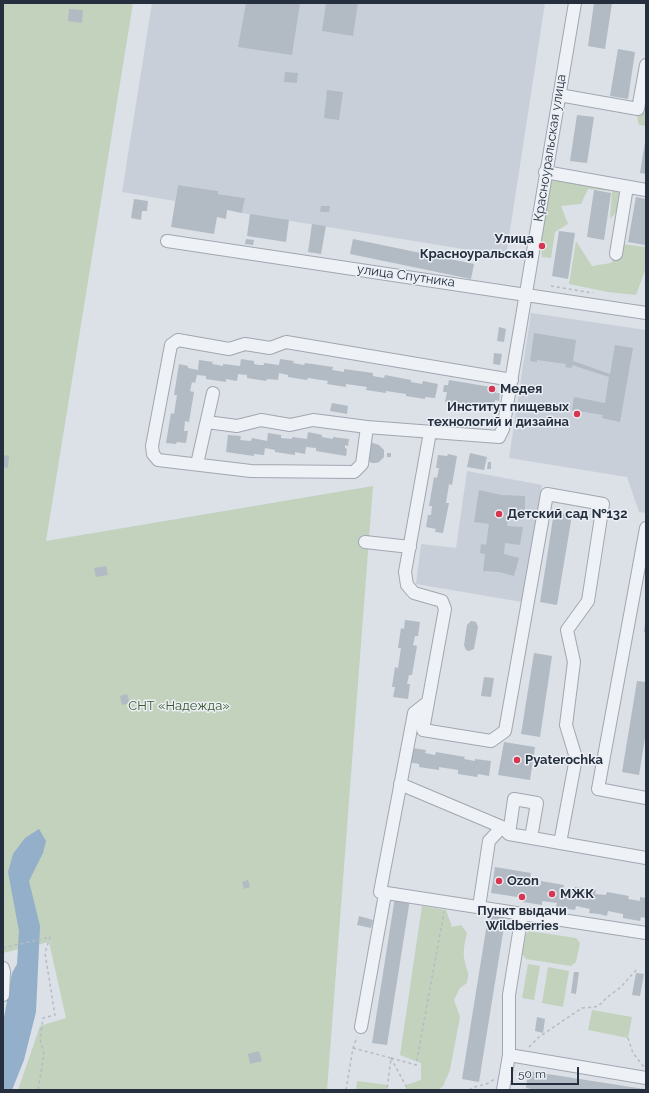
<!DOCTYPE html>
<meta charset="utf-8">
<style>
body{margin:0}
#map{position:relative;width:649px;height:1093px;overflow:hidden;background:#dce0e7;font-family:Raleway,sans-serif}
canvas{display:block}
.frame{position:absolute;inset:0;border:4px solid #252f3e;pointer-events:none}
.scale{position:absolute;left:511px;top:1067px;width:68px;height:18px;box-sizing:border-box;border:2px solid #252f3e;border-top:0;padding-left:5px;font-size:12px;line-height:14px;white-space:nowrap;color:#252f3e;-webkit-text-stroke:3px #ebeff5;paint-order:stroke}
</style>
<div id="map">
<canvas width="649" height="1093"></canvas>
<div class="frame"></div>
<div class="scale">50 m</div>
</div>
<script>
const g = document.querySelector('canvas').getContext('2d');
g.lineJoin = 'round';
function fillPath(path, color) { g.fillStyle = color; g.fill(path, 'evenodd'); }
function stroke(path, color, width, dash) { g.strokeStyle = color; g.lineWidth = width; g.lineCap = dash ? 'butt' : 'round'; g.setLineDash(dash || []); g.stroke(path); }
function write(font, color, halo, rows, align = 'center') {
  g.font = font + ' Raleway,sans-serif'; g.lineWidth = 3; g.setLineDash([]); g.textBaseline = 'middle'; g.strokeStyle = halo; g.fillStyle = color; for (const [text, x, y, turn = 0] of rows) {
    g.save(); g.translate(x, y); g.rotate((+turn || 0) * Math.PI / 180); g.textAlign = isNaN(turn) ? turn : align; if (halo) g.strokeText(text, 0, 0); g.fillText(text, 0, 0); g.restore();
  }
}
const built = new Path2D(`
 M152 3H545L506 256 242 213 245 198 218 194V191L178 185 175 201 122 192Z
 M531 313 646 330V513L639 512 627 477 509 458Z
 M467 471 542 485 522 602 416 584 421 544 456 548Z`);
const green = new Path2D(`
 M3 3H133L46 541 373 486 327 1090H18L40 1026 66 1018 49 942 3 953Z
 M636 112 646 113V126L639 125Z
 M549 178 621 188V207L610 219 612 191 588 189 581 204 561 206 568 224 555 232 551 258 542 257 539 225Z
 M576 241 592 266 611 263 622 244 645 247 646 244V268L636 295 608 292 569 284Z
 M422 906 446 910 452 927 461 925 467 933C465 942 462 952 465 962 467 974 470 969 467 983L460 988 454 1000 460 1017 450 1070 443 1086 438 1090H406V1085L421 1080V1063L400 1055Z
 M529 931 576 938 580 943 576 962 571 966 526 959 522 954 526 934Z
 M528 964 540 966 534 1000 522 998Z
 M548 967 569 971 563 1007 542 1003Z
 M592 1010 632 1017 628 1038 588 1030Z
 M357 1081 388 1085 387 1090H356Z`);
const water = new Path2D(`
 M39 829 46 841 43 853 29 881 40 926 36 1012 24 1060 12 1090H3V1023L12 973 17 964 19 931 8 872 13 854 25 838Z`);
const building = new Path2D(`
 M246 3H300L292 55 238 47Z
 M326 3H358L353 36 322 31Z
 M594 3H612L605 49 588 46Z
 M69 9 83 10 82 23 68 21Z
 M618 49 635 52 628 99 610 96Z
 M285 72 298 73 297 83 284 82Z
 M327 90 343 92 339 120 324 118Z
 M577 115 594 117 587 163 570 161Z
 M645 142 646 143V174L640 173Z
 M178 185 218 191V194L245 198 242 213 227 210 226 219 217 217 214 234 171 227Z
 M594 190 611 193 604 240 587 237Z
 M636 197 646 199 645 245 628 242Z
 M134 199 148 201 147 211H142L141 220 131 218Z
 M321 206H330L329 212H320Z
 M250 214 289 220 286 242 247 236Z
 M312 224 326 226 321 254 308 252Z
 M559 231 575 233 568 279 552 276Z
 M246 239 254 240 253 245 245 244Z
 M353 239 474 264 471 279 350 254Z
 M499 327 506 329 504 342 497 341Z
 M534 333 576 340 573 361 610 374 615 345 633 348 620 422 602 418 603 415 572 410 574 397 605 403 609 377 572 365V368L565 367 566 364 537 360V362L530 361Z
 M494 353 502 354 500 365 493 364Z
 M241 359 254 361V364L259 365H264V363L279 365 280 359 294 361 293 363 304 365 305 363 333 367 332 370 344 372V369L373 373V376L378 377 384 378 385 375 411 380V382L422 384 423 381 438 384 435 398 425 397V399L406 396V394L386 391V393L366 390 367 387 346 384V387L327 384 328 381 308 378 307 380 288 377V375L279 373 278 380 267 379 266 381 247 378V375L238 374 237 381 226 379V382L206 379V376L197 375 195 383 192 382 190 391 194 392 189 422 185 421 184 431H188L186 443 177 442 176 444 166 443 171 413 174 414 177 395H174L179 364 188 366V368L198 370 199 360 213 362 212 364 223 366V364L240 366Z
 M449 380 497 388 496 393H500L499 401 495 400 493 409 445 402 447 392H443L444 385H448Z
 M332 403 348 406 347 414 330 411Z
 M308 432 322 435V437L333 439V437L349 439 348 446 345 445V448L347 449 346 456 316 451V448L306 447 305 454 295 452V455L275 452V450L265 448 264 455 254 454V456L226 452 228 435 241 436 240 440 251 441 252 438 267 441 268 433 281 435V438L292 439V437L307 439Z
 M373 443 379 445 384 450V457L379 462 376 463H372L366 460 369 444Z
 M387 453H391V457H387Z
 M470 453 487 457 484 470 467 467Z
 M448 454 457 456 452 485 449 484 446 503H449L443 533 435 532 436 529 426 527 428 515H431L432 506H429L434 477 437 478 439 468H436L438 455 447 456Z
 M3 455 9 456 8 468 3 467Z
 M488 462H491V469H487Z
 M479 490 501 495 525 496V514H509L507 526 523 527 520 545 505 543 504 554 519 558 514 576 499 572 483 571 485 554 480 553 481 544 486 545 489 524 474 522Z
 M554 512 572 515 557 605 540 602Z
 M106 566 108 575 96 577 94 568Z
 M405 620 420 622 418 636H415L413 645 417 646 412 675H409L407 684H410L408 699 393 697 395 687H392L395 667 398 668 401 648H398L401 628 404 629Z
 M471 621 476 622 478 627 474 649 469 651 466 650 464 645 467 625Z
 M645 623H646V633L644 632Z
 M534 653 552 656 540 737 521 734Z
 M484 677 494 678 491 697 481 696Z
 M637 681 646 682V732L639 775 622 772Z
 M127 694 130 703 122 705 120 696Z
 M504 742 535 747 530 780 498 775Z
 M412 748 426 750 425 753 435 755 436 752 465 757 464 759 475 761V759L491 761 489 776 478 774 477 777 458 774V770L439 767V770L419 767V764L409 762Z
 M495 867 531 873 529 883 541 885V881L564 885 563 889 574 891 575 887 596 890 595 894 606 895 607 892 629 896 628 899 640 901V897L646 898V918L641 917 640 921 623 918V914L608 911 607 916 599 914 589 913 590 909 576 906 575 910 556 907 557 903 542 901V905L523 902 524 898 491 893Z
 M248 880 250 887 244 889 242 882Z
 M395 897 410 899 387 1045 372 1043Z
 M489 911 506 914 479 1082 462 1079Z
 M359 916 373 920 371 928 357 925Z
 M574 972H579L576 994 571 993Z
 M636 973 644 974 640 996 632 995Z
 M537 1017 545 1019 543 1033 535 1031Z
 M259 1051 262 1061 250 1064 248 1054Z
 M528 1071 644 1089V1090H537L526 1088Z`);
const path = new Path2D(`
 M551 286 593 293
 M3 948 50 937 45 953 55 1015 43 1018 40 1039 44 1054 38 1090
 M628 1038 633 1053 644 1067
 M529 1047 539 1037 582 1008 595 1007 602 1003 606 998 621 987 637 969
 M353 1048 391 1058 387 1090
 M391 1058 416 1065 444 912
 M391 1058 408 1090
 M346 1090 353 1048 357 1037
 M469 1090C477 1084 486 1087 494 1079`);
const minor = new Path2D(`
 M559 95 638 109 646 65
 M545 172 646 190
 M167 241 646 313
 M616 254 627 187
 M207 422 237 426 261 420 290 425 313 420 367 427 499 437 503 429C528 287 550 145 575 3
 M367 427 362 464 354 472 251 471 158 460 153 454 152 446 171 345 178 340 229 349 245 344 270 348 286 342 512 380
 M430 432 405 572 407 585 414 593 442 601 445 609 423 730 491 741 505 731 547 494 603 504 588 601 567 630 574 662 566 725 576 758 560 843
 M197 464 213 393
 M646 528 598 789 646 798
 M365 542 410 547
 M428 702 414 713 380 892 646 933
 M400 784 502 827
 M509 834 514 799 537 803 531 838
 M479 907 489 841 502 827 509 834 646 858
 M3 968 4 972 3 995
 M361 1027 385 894
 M509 1055 646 1078
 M503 1090 509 1055V995L522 914`);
const markers = [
 [542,246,4,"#d73653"],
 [492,389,4,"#d73653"],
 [577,414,4,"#d73653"],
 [499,514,4,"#d73653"],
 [517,760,4,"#d73653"],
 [499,881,4,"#d73653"],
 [552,894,4,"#d73653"],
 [522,897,4,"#d73653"]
];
const streetNames = [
 ["Красноуральская улица",550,148,-81],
 ["улица Спутника",406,276,8]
];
const poiNames = [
 ["Улица",534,239,"right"],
 ["Красноуральская",534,254,"right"],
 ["Медея",500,389],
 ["Институт пищевых",569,407,"right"],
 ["технологий и дизайна",569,422,"right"],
 ["Детский сад №132",507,514],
 ["Pyaterochka",525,760],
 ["Ozon",507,881],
 ["МЖК",560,894],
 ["Пункт выдачи",522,911,"center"],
 ["Wildberries",522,926,"center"]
];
const parkNames = [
 ["СНТ «Надежда»",179,706]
];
fillPath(built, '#c9cfd9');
fillPath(green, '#c2d2bc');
fillPath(water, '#93afca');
fillPath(building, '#b2bac4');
stroke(minor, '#a1a7b1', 14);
stroke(path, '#b6bbc2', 1.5, [3, 3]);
stroke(minor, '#eef1f5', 12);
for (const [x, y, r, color] of markers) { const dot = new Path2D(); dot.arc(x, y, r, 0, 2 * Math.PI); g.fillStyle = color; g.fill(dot); stroke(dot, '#ebeff5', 1.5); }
write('13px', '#252f3e', '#ebeff5', streetNames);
write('bold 13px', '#252f3e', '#ebeff5', poiNames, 'left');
write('13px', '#3a5b31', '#ebeff5', parkNames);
</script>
